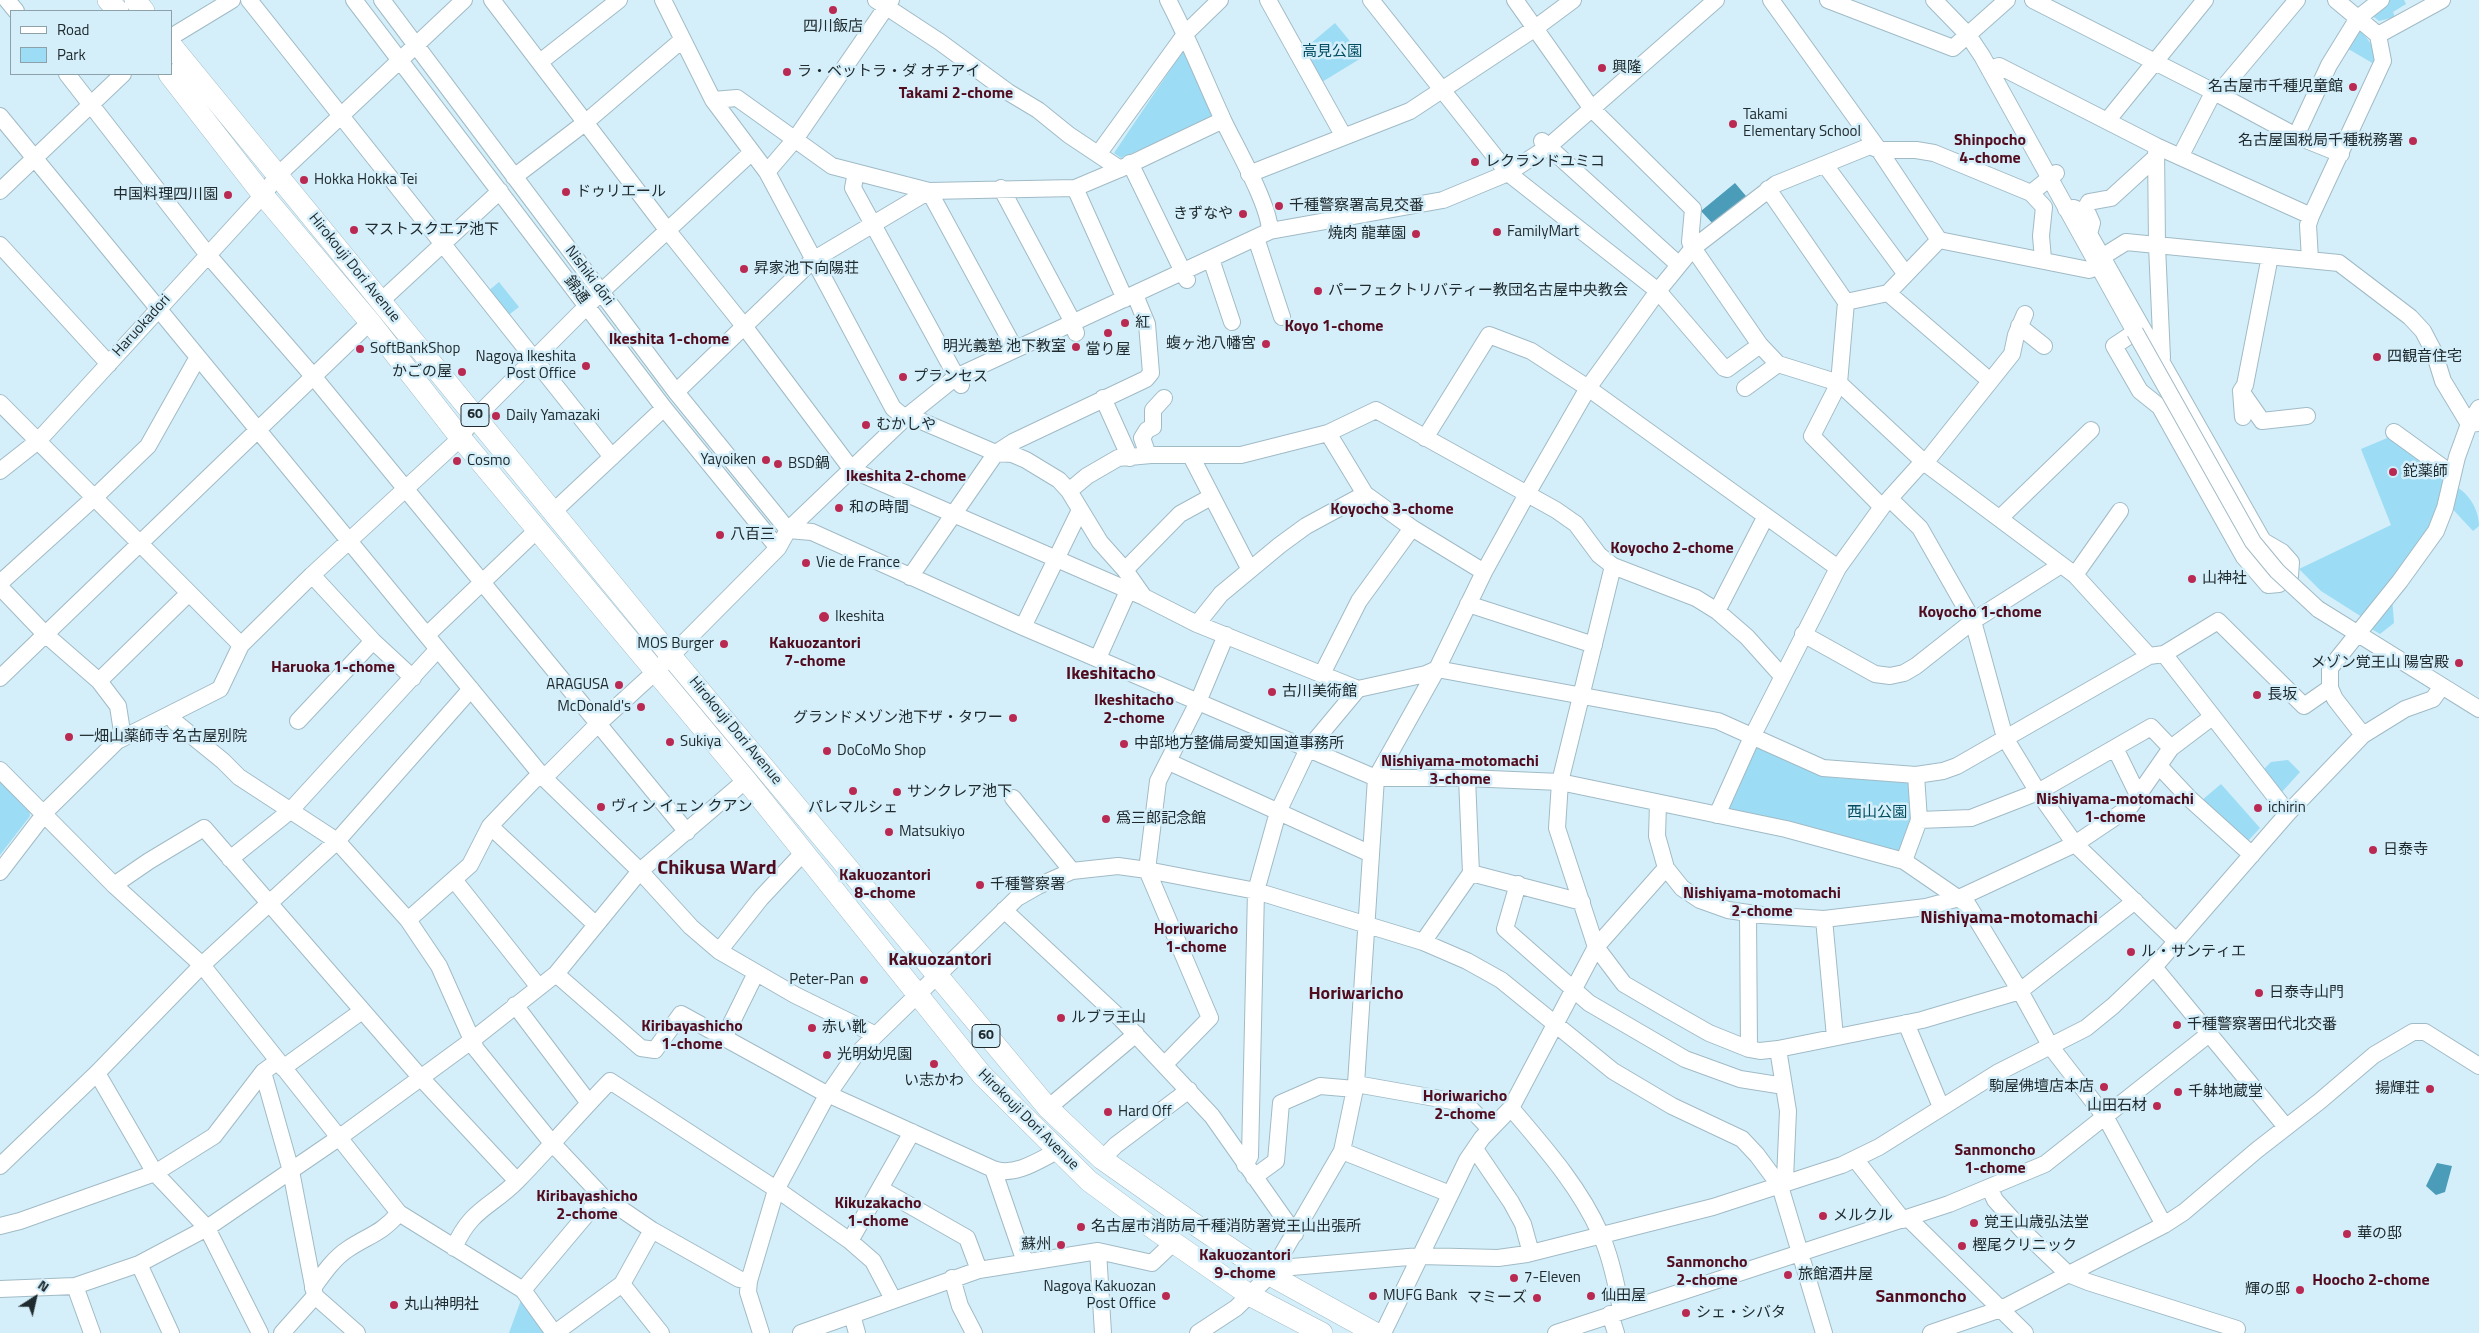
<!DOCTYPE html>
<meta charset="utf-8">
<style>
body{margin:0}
#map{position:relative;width:2479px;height:1333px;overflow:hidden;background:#d4effa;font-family:"Titillium Web",sans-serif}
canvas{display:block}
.legend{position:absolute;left:10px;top:10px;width:162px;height:65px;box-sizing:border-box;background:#d4effa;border:1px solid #8ca1a9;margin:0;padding:6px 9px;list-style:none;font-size:15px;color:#202b2f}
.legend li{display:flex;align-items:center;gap:10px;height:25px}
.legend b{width:25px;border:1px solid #8ca1a9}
.north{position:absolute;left:10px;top:1273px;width:50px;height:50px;-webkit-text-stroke:4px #d4effa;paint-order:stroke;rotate:35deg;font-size:14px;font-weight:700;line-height:20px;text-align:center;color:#202b2f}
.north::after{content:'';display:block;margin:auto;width:18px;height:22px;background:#202b2f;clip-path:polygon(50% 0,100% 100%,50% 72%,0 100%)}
</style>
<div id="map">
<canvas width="2479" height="1333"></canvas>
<ul class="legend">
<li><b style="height:6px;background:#fff"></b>Road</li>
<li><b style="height:14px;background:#9cdcf4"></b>Park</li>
</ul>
<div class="north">N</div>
</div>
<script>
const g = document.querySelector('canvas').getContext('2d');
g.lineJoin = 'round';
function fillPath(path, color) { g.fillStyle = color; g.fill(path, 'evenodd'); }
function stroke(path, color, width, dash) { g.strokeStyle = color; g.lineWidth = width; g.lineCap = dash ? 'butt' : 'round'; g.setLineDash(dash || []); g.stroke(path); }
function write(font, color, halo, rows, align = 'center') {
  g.font = font + ' "Titillium Web","Noto Sans JP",sans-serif'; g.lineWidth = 5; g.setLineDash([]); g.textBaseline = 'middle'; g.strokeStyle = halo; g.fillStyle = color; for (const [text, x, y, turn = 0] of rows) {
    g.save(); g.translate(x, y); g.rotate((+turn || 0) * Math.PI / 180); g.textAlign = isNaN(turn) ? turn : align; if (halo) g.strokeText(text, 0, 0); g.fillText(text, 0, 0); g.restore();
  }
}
const green = new Path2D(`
 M2386 0H2404L2406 4 2393 12 2395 17 2379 21 2369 13Z
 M1335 23 1363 57 1322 82 1304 49Z
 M2357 28C2366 36 2379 50 2374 64L2345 47Z
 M1183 51H1185L1213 114 1212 118 1121 158 1114 153Z
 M499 282 519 307 506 317 487 292Z
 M2392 436 2444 475 2433 524 2362 617 2321 591 2299 569 2391 525 2361 449Z
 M2452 485C2468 491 2479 509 2479 526L2473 531 2447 503Z
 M2392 597 2394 623 2380 634 2368 627Z
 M1755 745 1819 774 1836 778 1907 781 1913 785 1915 819 1899 854 1726 812Z
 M2288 760 2300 772 2281 793 2262 771 2271 762Z
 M0 781 29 809 30 816 0 855Z
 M2221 784 2260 828 2246 843 2201 801Z
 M521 1300 545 1333H509Z`);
const water = new Path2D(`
 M1735 183 1746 196 1713 224 1701 211Z
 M2437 1163 2452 1166 2445 1192 2436 1195 2426 1186Z`);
const minor = new Path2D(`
 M7 0 16 11
 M249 0 612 457
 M354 0 664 408 778 548
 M382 0 676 392 788 530 812 532 1023 627 1376 778H1467L1560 782 1786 829 1904 861 1968 905 2020 991 2051 1047 2106 1118 2164 1225
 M492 0 668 231 744 326 852 470 1144 597 1197 624 1358 689 1426 674 1437 669 1718 721 1823 768 1916 775 1943 771 1957 766 2149 656 2164 654 2218 621 2304 706 2330 688
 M663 0 713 100 767 172 893 408 905 418 921 421 996 453 1012 454 1026 460 1059 480 1069 491 1100 542 1125 570 1144 597
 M876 0 940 42 1008 92 1038 110 1069 135 1120 169 1223 120
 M1168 0C1189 40 1205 81 1224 122 1237 149 1269 204 1270 231
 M1268 0 1343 135
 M1371 0 1508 173 1658 291 1724 368 1727 369 1760 345
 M1515 0 1592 109 1693 209 1690 242 1693 248 1760 345 1778 364 1839 383 1925 463 2075 575 2149 656
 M1771 0 1879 150 1939 240
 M1828 0 1953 48 2007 0
 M1934 0 1968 35 1982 56 2135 332 2114 346 2140 391 2160 407 2244 557 2268 585 2279 584 2290 576 2291 562 2282 552 2263 541 2089 234 2092 223 2088 214 2074 208 2066 209
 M2033 0 2218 94 2296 136 2341 154
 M2378 35 2442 0
 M171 37 232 0
 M540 62 619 0
 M1989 69 1999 66 2156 146 2311 216
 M67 74 208 255 313 376 687 832
 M2218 94 2297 0
 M713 100 737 98 832 166 929 191 1075 188 1120 169
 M0 116 543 777 640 871 691 927 719 951 795 995 876 1035
 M2107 121 2205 0
 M2296 136 2329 65 2358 18 2381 0
 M1542 141 1679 265
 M2156 146 2157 246 2162 358
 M1099 153 1186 33 1220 0
 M2180 157 2213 93
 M1130 163 1187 280
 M1825 165 1905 273
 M767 172 796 138 891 0
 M856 172 853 188 961 385
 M1249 174 1410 111 1534 29 1573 0
 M514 177 586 122 682 40
 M1001 188 1069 315 1076 333
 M1075 188 1125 299
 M1768 189 1846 302 1839 383 1812 436 1882 507
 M0 191 123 74
 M2031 193 2044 207 2041 236 2043 259
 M2084 211 2089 202 2111 198 2156 157
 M1256 238 1282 317
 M0 245 109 364
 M2270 256 2245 385 2241 391 2262 421 2307 416
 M2102 257 2126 242 2339 263 2410 317 2423 331 2434 352 2443 381 2469 424 2479 423
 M1211 259 1232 322
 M2310 259 2308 225 2311 216 2383 61 2378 35 2336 0
 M1888 293 1989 380
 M381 301 500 191
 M1846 302 1888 293 1939 240 2089 270 2098 267
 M2019 326 2044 346
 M1745 388 1778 364
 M2241 391 2243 417
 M676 392 813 260 929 191 1015 349
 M1103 398 1130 458
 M0 403 241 645
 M2394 432 2452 474
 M1328 433 1365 494 1412 528 1484 572
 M1425 438 1489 335 1531 351 1588 388 1838 568
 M1148 455 1142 438 1147 430 1153 427V410L1164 398
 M1191 456 1250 570
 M0 471 38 441 263 195 278 175 464 0
 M1069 491 1087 476 1118 458 1151 455H1241L1328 433 1376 410 1556 510 1576 524 1599 555 1613 566 1696 598 1717 611 1747 637 1782 676
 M1891 500 1920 528 1973 621 2005 738 2038 792 2075 844 2177 942
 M553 512 664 408
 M2000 518 2091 430
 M1613 566 1560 782 1557 828 1596 947 1624 984 1665 1008 1709 1033 1749 1049 1760 1051 1778 1049 1922 1020 2020 991 2135 901
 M1125 570 1180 514 1211 497
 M312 575 373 641 413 678
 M2075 575 2120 511
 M910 577 996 453 1013 442 1146 379 1151 373 1147 324 1135 295
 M0 583 95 497 148 446 198 357
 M0 587 45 634 99 681 118 706 123 738
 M1468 604 1594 645
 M2318 609 2479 709
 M1717 611 1766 516
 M1197 624 1221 594 1280 545 1306 526 1365 494
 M1023 627 1080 510
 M1803 634 1875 674 1890 676 1904 673 1916 666 1973 621 2061 565
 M427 635 536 531
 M2164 654 2288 813
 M1098 658 1128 591
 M1322 674 1359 601 1412 528
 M0 678 370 322
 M99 681 188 594
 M172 715 175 722 223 761 239 777 337 841 408 920 439 966 476 1049 552 1143 602 1196 652 1230 739 1279 749 1281
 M298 721 373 641
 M2363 735 2335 699 2330 688V668L2400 581 2436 531 2445 508 2457 457 2469 424 2479 408
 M2115 748 2138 795
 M1169 762 1371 854
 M2159 766 2190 799 2252 855
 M0 770 114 885 202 965 399 1213 523 1290 554 1333
 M1013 798 1072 871
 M1658 803 1657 836 1666 868 1682 888 1700 900 1728 910 1762 915 1824 919 1926 907 1959 898 2075 844 2130 807 2171 748 2212 717
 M1717 815 1752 737 1838 568 1882 507 1918 467 1925 463 2012 354 2016 335 2025 314
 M1919 820 1971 818 2038 792 2151 727 2171 748
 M490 826 595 924
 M230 859 290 811 438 649
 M1904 861 1919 820 1916 775
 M0 872 49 808 117 741 220 689 241 645 312 575 453 445 476 417 601 292 752 152
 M1471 873 1582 902
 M455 881 538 986
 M1518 884 1505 929 1589 1003 1685 1059 1740 1079 1784 1086
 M114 885 149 861 204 828 421 1078 517 1181
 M1004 910 1121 1019 1212 1116 1295 1234
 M1748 913 1749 1049
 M1824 919 1835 1037
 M408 920 470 865 490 826 534 780 550 772 598 724 655 672 778 548 788 530 905 418 956 377 1270 231 1443 200 1508 173 1548 147 1716 0
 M1423 942 1471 873 1467 778
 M719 951 761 898 803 853
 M2154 967 2286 1127
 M556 974 641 1048 655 1050 681 1014 821 1091 993 1169 1025 1262
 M515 1005 589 1103
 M1906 1023 1941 1107
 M724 1038 756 973
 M1778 1049 1788 1111 1785 1179 1780 1186
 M1165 1064 1210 1018 1147 870 1158 781 1198 702 1226 635
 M283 1068 362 1011
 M263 1072 291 1171 315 1296 282 1333
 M97 1073 155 1173 207 1228 260 1333
 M1356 1084 1452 1101 1469 1107 1490 1129
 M1048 1108 1136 1034
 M1511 1108C1544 1147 1579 1186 1600 1233 1610 1254 1617 1287 1621 1310
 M1475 1149 1511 1202 1523 1224 1531 1253
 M1342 1151 1450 1194
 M1102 1159 1116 1145 1189 1090
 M1855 1159 1903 1220
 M1245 1165 1250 1156 1256 891 1278 812 1308 749 1358 689
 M0 1166 97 1073 202 965 337 841 471 689
 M993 1169C1014 1177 1038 1161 1057 1151
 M1254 1177 1276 1161 1281 1103 1320 1086 1355 1089
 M881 1189 967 1238 979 1270
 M1990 1189 1995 1200 2022 1230 2068 1274 2088 1282 2237 1329
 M1908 1218 2025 1333
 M0 1226 20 1221 155 1173 214 1136 263 1072 278 1061
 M850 1241 912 1132
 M454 1248C471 1208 492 1207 518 1180 550 1147 579 1113 610 1081L782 1193 850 1241 873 1261 893 1299
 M1098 1251 1103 1333
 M139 1264 171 1333
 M1270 1275 1292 1267 1420 1256 1498 1258 1527 1254 1713 1207 1842 1165 1879 1147 1997 1073 2086 1028 2113 1006 2154 967 2288 813 2363 735 2405 709 2433 699 2442 686
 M952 1278 960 1306 974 1333
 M622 1284 661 1333
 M75 1286 92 1333
 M313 1288C323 1274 334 1258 348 1249 369 1235 381 1234 399 1213
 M0 1289 75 1286 139 1264 207 1228 340 1137 471 1041 556 974 640 871 746 780
 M523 1290 602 1196
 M315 1296 357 1333
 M1610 1314 1616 1333
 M852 1315 857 1333
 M555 1333 622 1284 652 1230
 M761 1333 748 1292 749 1281 776 1190 825 1099 854 1057 876 1035 1017 898 1038 886 1072 871 1118 866 1147 870 1256 891 1423 942 1467 961 1501 980 1613 1071 1672 1106 1742 1139 1757 1155 1780 1186 1824 1333
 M801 1333 979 1270 1098 1251 1152 1263 1173 1243
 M1198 1333 1236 1308 1270 1275 1342 1151 1356 1084 1376 778 1437 669 1484 572 1527 494 1588 388 1658 291 1693 248 1776 184 1870 146 1879 150H1916L1934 153 2031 193 2056 173
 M1383 1333 1467 1160 1482 1138 1511 1108 1596 947 1666 868
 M1556 1333 1949 1204 2045 1164 2209 1034
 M1931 1333 2001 1309 2164 1225 2184 1212 2257 1150 2320 1101 2374 1055 2413 1032H2425L2479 1066`);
const major = new Path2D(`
 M108 0 118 11
 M135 0 144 11
 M171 45 671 656 1048 1108 1102 1159 1194 1224 1270 1275 1375 1333
 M169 74 263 195 370 322 459 436 746 780 982 1075 1089 1181 1154 1229 1251 1296 1322 1333`);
const minorBridge = new Path2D(`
 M2135 332 2253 542 2277 571 2318 609`);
const markers = [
 [833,10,5,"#ba2951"],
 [1602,68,5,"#ba2951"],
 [787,72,5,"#ba2951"],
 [2353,87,5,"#ba2951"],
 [1733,124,5,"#ba2951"],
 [2413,141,5,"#ba2951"],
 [1475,162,5,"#ba2951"],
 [304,180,5,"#ba2951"],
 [566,192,5,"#ba2951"],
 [228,195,5,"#ba2951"],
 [1279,206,5,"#ba2951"],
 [1243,214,5,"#ba2951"],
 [354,230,5,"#ba2951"],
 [1497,232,5,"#ba2951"],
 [1416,234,5,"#ba2951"],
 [744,269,5,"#ba2951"],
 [1318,291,5,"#ba2951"],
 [1125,323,5,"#ba2951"],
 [1108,333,5,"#ba2951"],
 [1266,344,5,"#ba2951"],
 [1076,347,5,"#ba2951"],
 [360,349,5,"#ba2951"],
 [2377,357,5,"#ba2951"],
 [586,366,5,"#ba2951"],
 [462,372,5,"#ba2951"],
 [903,377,5,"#ba2951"],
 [496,416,5,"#ba2951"],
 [866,425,5,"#ba2951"],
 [766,460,5,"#ba2951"],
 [457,461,5,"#ba2951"],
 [778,464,5,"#ba2951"],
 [2393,472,5,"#ba2951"],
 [839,508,5,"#ba2951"],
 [720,535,5,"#ba2951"],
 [806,563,5,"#ba2951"],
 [2192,579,5,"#ba2951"],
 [824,617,6,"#ba2951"],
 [724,644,5,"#ba2951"],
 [2459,663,5,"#ba2951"],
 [619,685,5,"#ba2951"],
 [1272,692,5,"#ba2951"],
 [2257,695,5,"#ba2951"],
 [641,707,5,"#ba2951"],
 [1013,718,5,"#ba2951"],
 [69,737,5,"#ba2951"],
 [670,742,5,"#ba2951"],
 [1124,744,5,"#ba2951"],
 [827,751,5,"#ba2951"],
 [853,791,5,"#ba2951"],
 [897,792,5,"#ba2951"],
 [601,807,5,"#ba2951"],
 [2258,808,5,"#ba2951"],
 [1106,819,5,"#ba2951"],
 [889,832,5,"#ba2951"],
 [2373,850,5,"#ba2951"],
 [980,885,5,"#ba2951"],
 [2131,952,5,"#ba2951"],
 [864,980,5,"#ba2951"],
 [2259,993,5,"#ba2951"],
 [1061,1018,5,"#ba2951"],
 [2177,1025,5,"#ba2951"],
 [812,1028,5,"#ba2951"],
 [827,1055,5,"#ba2951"],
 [934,1064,5,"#ba2951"],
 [2104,1087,5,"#ba2951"],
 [2430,1089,5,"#ba2951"],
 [2178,1092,5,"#ba2951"],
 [2157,1106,5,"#ba2951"],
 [1108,1112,5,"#ba2951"],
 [1823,1216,5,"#ba2951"],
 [1974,1223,5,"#ba2951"],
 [1081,1227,5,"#ba2951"],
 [2347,1234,5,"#ba2951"],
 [1061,1245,5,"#ba2951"],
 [1962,1246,5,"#ba2951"],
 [1788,1275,5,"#ba2951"],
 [1514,1278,5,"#ba2951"],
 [2300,1290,5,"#ba2951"],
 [1166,1296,5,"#ba2951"],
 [1373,1296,5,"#ba2951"],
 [1591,1296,5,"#ba2951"],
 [1537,1298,5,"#ba2951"],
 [394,1305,5,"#ba2951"],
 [1686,1313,5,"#ba2951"]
];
const shields = [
 [475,415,28],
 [986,1036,28]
];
const shieldNames = [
 ["60",475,415],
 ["60",986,1036]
];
const poiNames = [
 ["四川飯店",833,27,"center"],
 ["興隆",1612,68],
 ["ラ・ベットラ・ダ オチアイ",797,72],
 ["名古屋市千種児童館",2343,87,"right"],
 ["Takami",1743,115],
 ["Elementary School",1743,132],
 ["名古屋国税局千種税務署",2403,141,"right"],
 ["レクランドユミコ",1485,162],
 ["Hokka Hokka Tei",314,180],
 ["ドゥリエール",576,192],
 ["中国料理四川園",218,195,"right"],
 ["千種警察署高見交番",1289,206],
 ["きずなや",1233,214,"right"],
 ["マストスクエア池下",364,230],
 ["FamilyMart",1507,232],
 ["焼肉 龍華園",1406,234,"right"],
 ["昇家池下向陽荘",754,269],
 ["パーフェクトリバティー教団名古屋中央教会",1328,291],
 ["紅",1135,323],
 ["蝮ヶ池八幡宮",1256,344,"right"],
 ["明光義塾 池下教室",1066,347,"right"],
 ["SoftBankShop",370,349],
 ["當り屋",1108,350,"center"],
 ["Nagoya Ikeshita",576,357,"right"],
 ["Post Office",576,374,"right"],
 ["四観音住宅",2387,357],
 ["かごの屋",452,372,"right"],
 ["プランセス",913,377],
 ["Daily Yamazaki",506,416],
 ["むかしや",876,425],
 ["Yayoiken",756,460,"right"],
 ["Cosmo",467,461],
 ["BSD鍋",788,464],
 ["鉈薬師",2403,472],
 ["和の時間",849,508],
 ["八百三",730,535],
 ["Vie de France",816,563],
 ["山神社",2202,579],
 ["Ikeshita",835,617],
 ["MOS Burger",714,644,"right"],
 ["メゾン覚王山 陽宮殿",2449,663,"right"],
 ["ARAGUSA",609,685,"right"],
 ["古川美術館",1282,692],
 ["長坂",2267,695],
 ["McDonald's",631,707,"right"],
 ["グランドメゾン池下ザ・タワー",1003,718,"right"],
 ["一畑山薬師寺 名古屋別院",79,737],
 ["Sukiya",680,742],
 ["中部地方整備局愛知国道事務所",1134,744],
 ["DoCoMo Shop",837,751],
 ["サンクレア池下",907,792],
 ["ヴィン イェン クアン",611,807],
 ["パレマルシェ",853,808,"center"],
 ["ichirin",2268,808],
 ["爲三郎記念館",1116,819],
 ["Matsukiyo",899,832],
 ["日泰寺",2383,850],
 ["千種警察署",990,885],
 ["ル・サンティエ",2141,952],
 ["Peter-Pan",854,980,"right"],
 ["日泰寺山門",2269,993],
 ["ルブラ王山",1071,1018],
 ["千種警察署田代北交番",2187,1025],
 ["赤い靴",822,1028],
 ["光明幼児園",837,1055],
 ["い志かわ",934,1081,"center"],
 ["駒屋佛壇店本店",2094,1087,"right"],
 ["揚輝荘",2420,1089,"right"],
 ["千躰地蔵堂",2188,1092],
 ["山田石材",2147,1106,"right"],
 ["Hard Off",1118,1112],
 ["メルクル",1833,1216],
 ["覚王山歳弘法堂",1984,1223],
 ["名古屋市消防局千種消防署覚王山出張所",1091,1227],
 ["華の邸",2357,1234],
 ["蘇州",1051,1245,"right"],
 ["樫尾クリニック",1972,1246],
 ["旅館酒井屋",1798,1275],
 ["7-Eleven",1524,1278],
 ["Nagoya Kakuozan",1156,1287,"right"],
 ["Post Office",1156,1304,"right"],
 ["輝の邸",2290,1290,"right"],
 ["MUFG Bank",1383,1296],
 ["仙田屋",1601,1296],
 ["マミーズ",1527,1298,"right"],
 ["丸山神明社",404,1305],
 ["シェ・シバタ",1696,1313]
];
const parkNames = [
 ["高見公園",1332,52],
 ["西山公園",1877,813]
];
const streetNames = [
 ["Hirokouji Dori Avenue",354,268,51],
 ["Nishiki dōri",589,276,53],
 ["錦通",576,290,53],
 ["Haruokadori",142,326,-48],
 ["Hirokouji Dori Avenue",735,731,50],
 ["Hirokouji Dori Avenue",1028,1120,45]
];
const neighbourhoodNames = [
 ["Takami 2-chome",956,94],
 ["Shinpocho",1990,141],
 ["4-chome",1990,159],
 ["Koyo 1-chome",1334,327],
 ["Ikeshita 1-chome",669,340],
 ["Ikeshita 2-chome",906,477],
 ["Koyocho 3-chome",1392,510],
 ["Koyocho 2-chome",1672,549],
 ["Koyocho 1-chome",1980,613],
 ["Kakuozantori",815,644],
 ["7-chome",815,662],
 ["Haruoka 1-chome",333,668],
 ["Ikeshitacho",1134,701],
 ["2-chome",1134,719],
 ["Nishiyama-motomachi",1460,762],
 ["3-chome",1460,780],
 ["Nishiyama-motomachi",2115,800],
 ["1-chome",2115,818],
 ["Kakuozantori",885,876],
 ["8-chome",885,894],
 ["Nishiyama-motomachi",1762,894],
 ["2-chome",1762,912],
 ["Horiwaricho",1196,930],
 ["1-chome",1196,948],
 ["Kiribayashicho",692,1027],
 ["1-chome",692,1045],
 ["Horiwaricho",1465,1097],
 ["2-chome",1465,1115],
 ["Sanmoncho",1995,1151],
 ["1-chome",1995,1169],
 ["Kiribayashicho",587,1197],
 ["2-chome",587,1215],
 ["Kikuzakacho",878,1204],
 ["1-chome",878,1222],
 ["Kakuozantori",1245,1256],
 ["9-chome",1245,1274],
 ["Sanmoncho",1707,1263],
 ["2-chome",1707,1281],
 ["Hoocho 2-chome",2371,1281]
];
const quarterNames = [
 ["Ikeshitacho",1111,675],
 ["Nishiyama-motomachi",2009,919],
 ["Kakuozantori",940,961],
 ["Horiwaricho",1356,995],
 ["Sanmoncho",1921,1298]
];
const districtNames = [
 ["Chikusa Ward",717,869]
];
fillPath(green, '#9cdcf4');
fillPath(water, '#4a9cb8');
stroke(minor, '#a1bbc6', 18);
stroke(major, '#a1bbc6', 22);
stroke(minor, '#fff', 16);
stroke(major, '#fff', 21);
stroke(minorBridge, '#a1bbc6', 18, []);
stroke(minorBridge, '#fff', 16);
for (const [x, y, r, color] of markers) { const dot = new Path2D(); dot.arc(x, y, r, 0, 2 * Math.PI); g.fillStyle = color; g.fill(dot); stroke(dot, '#d4effa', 2); }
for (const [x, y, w] of shields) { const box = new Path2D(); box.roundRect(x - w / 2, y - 11.5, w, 23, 4); g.fillStyle = '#d4effa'; g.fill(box); stroke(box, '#202b2f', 1); }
write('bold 14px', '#202b2f', null, shieldNames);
write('15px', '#202b2f', '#d4effa', poiNames, 'left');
write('15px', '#014c60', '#d4effa', parkNames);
write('15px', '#202b2f', '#d4effa', streetNames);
write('bold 16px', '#520c1f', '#d4effa', neighbourhoodNames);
write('bold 18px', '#520c1f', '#d4effa', quarterNames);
write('bold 20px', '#520c1f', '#d4effa', districtNames);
</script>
